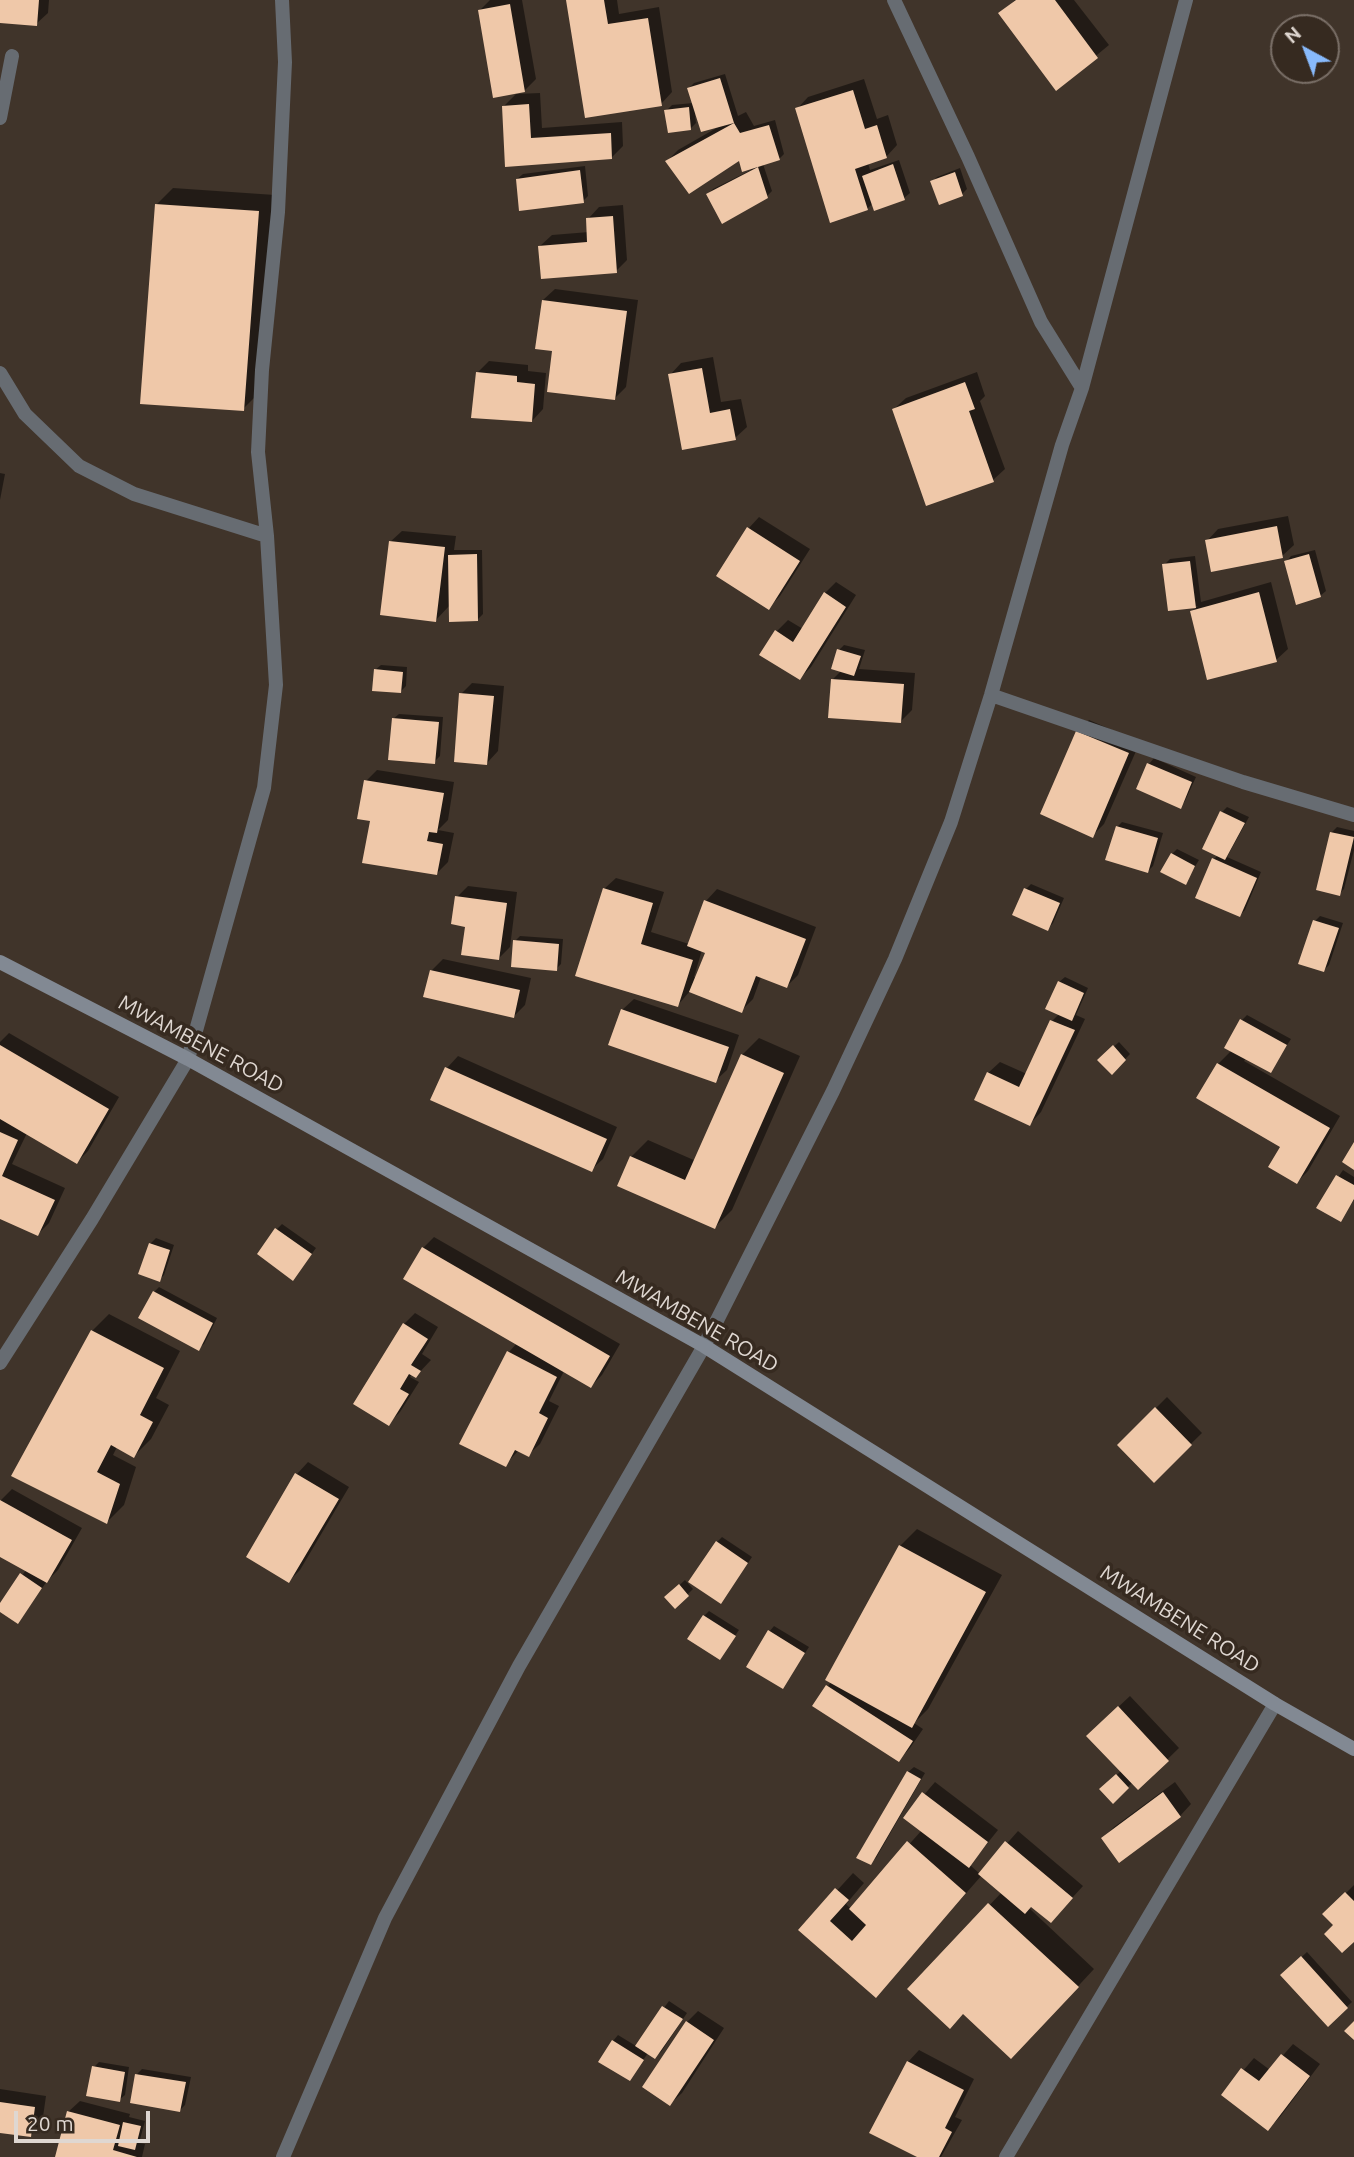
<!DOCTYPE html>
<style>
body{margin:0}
#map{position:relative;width:1354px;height:2157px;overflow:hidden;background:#40342a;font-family:Ubuntu,sans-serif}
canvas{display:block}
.north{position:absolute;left:1270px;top:14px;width:70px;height:70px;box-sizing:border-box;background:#362a20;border:2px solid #7a6f67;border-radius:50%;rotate:319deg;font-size:19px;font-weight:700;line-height:28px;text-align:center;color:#dfd7d1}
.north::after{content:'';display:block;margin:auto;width:24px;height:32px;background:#88bafc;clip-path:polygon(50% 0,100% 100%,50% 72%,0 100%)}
.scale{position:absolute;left:14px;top:2111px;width:136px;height:32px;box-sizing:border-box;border:4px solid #dfd7d1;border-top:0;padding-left:9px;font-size:21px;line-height:24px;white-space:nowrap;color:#dfd7d1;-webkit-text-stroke:5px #362a20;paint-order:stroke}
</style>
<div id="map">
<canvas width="1354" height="2157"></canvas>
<div class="north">N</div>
<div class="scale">20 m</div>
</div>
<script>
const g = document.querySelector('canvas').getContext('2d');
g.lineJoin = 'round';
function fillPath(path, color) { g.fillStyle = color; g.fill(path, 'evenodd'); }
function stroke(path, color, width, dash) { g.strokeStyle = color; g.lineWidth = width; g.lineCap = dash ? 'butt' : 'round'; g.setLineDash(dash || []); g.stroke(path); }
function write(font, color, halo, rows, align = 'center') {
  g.font = font + ' Ubuntu,sans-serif'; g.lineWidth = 7; g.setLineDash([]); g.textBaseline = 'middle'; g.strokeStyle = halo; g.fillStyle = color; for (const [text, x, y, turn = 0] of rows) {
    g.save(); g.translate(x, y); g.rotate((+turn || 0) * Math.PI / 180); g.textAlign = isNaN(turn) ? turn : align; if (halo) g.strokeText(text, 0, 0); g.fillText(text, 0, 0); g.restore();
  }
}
const shadow = new Path2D(`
 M0 0H49L48 13 36 24 0 21Z
 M490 0H522L536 79 524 91 480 10Z
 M568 0H617L619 14 659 7 672 92 661 104Z
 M1015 0H1074L1109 45 1057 88 1001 14Z
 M725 74 738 116 746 112 754 126 775 120 784 154 779 159 763 164 772 191 767 196 708 194 713 189 751 170 740 158 667 161 678 150 720 126 697 114H695L696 123 691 128 666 111 672 105 693 103 689 88 694 83Z
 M864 79 877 119 888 115 897 145 886 157 868 163 870 170 899 160 910 193 904 198 873 203 868 208 831 220 797 109 808 97Z
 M540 93 542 128 622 122 623 146 611 158 507 165 504 106 516 94Z
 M585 166 588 196 583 201 517 179 523 174Z
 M960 168 967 189 962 194 932 182 937 177Z
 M173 188 275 195 260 392 243 409 156 205Z
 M623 205 627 260 616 271 540 246 552 235 589 232 588 219 599 207Z
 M555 289 638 300 626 387 615 398 554 350 543 300Z
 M713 357 721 402 741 399 747 427 735 438 670 375 681 363Z
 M489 361 528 365V371L546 373 543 409 532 421 478 372Z
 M977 372 985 396 980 401 1005 469 993 480 927 504 894 409 906 398Z
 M0 473 5 474 0 500Z
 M1288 516 1294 545 1282 556 1207 541 1218 529Z
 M759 517 810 549 780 596 769 607 748 529Z
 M402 531 456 536 454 550H482L483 614 477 620 450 605 436 620 390 542Z
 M1315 550 1326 591 1320 596 1286 562 1291 556Z
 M1195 556 1201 602 1271 582 1288 649 1276 660 1192 611 1198 606 1170 609 1164 565 1170 559Z
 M836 582 856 595 811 667 800 678 777 631 788 620 803 629 825 593Z
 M844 645 865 650 859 669 915 673 912 710 900 722 832 680 841 671 839 650Z
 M381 665 407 667 406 686 401 691 375 670Z
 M472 683 504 686 498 751 487 763 461 694Z
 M399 714 443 717 440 756 434 762 393 719Z
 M1089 720 1140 742 1104 824 1093 835 1078 732Z
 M1154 758 1196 777 1185 801 1180 807 1138 788 1149 764Z
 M377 770 454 782 448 820 438 830 454 833 448 862 437 873 372 820 366 781Z
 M1227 807 1249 817 1227 857 1261 872 1245 910 1240 915 1214 859 1218 855 1222 812Z
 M1122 822 1163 833 1153 866 1148 871 1117 827Z
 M1337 827 1354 831V850L1344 889 1339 894 1331 833Z
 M1177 849 1199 860 1185 883 1172 854Z
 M616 878 664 892 651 932 689 944 706 901 717 889 816 927 798 975 787 986 761 977 753 999 741 1011 690 991 678 1005 604 889ZM702 950 707 952 697 978 694 977Z
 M1031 884 1064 898 1053 923 1048 929 1026 889Z
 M468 886 517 892 510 947 498 959 467 926 457 897Z
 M1320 916 1343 923 1329 965 1324 970 1315 921Z
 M520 936 563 939 561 964 556 969 515 941Z
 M443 959 531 978 525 1005 514 1016 431 971Z
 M1065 977 1088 988 1076 1015 1085 1019 1041 1112 1030 1124 988 1073 1000 1062 1027 1074 1052 1021 1059 1014V982Z
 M634 999 739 1035 727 1070 715 1081 622 1010Z
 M1247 1015 1291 1039 1270 1071 1246 1058 1244 1061 1340 1116 1308 1171 1297 1182 1283 1146 1218 1064 1232 1050 1242 1020Z
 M9 1033 119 1097 88 1151 77 1162 27 1133 12 1164 65 1188 49 1223 38 1234 0 1217V1042Z
 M759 1038 800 1056 732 1210 715 1227 631 1157 648 1140 696 1161 742 1055Z
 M1119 1042 1130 1054 1112 1073 1099 1060Z
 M458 1056 617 1127 603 1159 591 1170 433 1099 447 1068Z
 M1343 1170 1354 1177V1200L1340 1220 1318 1207Z
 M282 1224 316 1248 298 1273 277 1229Z
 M434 1237 620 1344 602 1375 591 1386 564 1371 549 1401 559 1406 540 1444 528 1455 519 1450 505 1465 509 1352 517 1343 423 1248Z
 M156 1238 174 1245 164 1275 159 1280 150 1244Z
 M159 1287 217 1318 204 1344 198 1349 154 1292Z
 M415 1313 438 1327 422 1354 431 1360 416 1376 412 1374 410 1377 419 1382 400 1412 389 1423 404 1324Z
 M109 1314 180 1351 156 1398 169 1405 151 1439 134 1456 117 1447 113 1455 136 1467 124 1505 107 1522 14 1475 92 1331Z
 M1167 1397 1202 1433 1154 1480 1119 1445Z
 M308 1462 349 1487 300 1570 289 1581 248 1557 297 1474Z
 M12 1489 82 1528 58 1570 47 1581 23 1616 0 1609V1606L26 1570 0 1555V1501Z
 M917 1529 1002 1575 928 1709 914 1723 923 1729 910 1748 899 1760 815 1705 831 1682 900 1546Z
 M722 1537 752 1557 726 1596 717 1542Z
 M685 1580 693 1589 675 1607 672 1592Z
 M709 1611 739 1630 720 1658 704 1616Z
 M774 1626 809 1647 783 1687 769 1632Z
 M1130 1696 1179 1748 1138 1788 1133 1782 1113 1802 1102 1789 1122 1770 1100 1724Z
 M914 1767 925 1773 876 1858 870 1863 908 1772Z
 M935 1782 998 1830 970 1865 980 1874 1018 1831 1083 1886 1062 1909 1031 1905 1029 1908 1094 1969 1028 2040 910 1989 1002 1892 982 1875 892 1978 801 1930 853 1873 864 1883 846 1904 851 1909 922 1830 905 1817Z
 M1175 1782 1191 1804 1180 1816 1103 1838 1114 1827Z
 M1354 1885V1940L1325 1914Z
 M1307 1952 1352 2002 1328 2024 1282 1975Z
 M669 2001 687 2013 661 2052 655 2057 648 2053 630 2079 613 2041 618 2035 636 2046Z
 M698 2011 724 2028 682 2093 670 2104 687 2022Z
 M1293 2044 1320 2064 1280 2117 1268 2129 1223 2094 1254 2058 1270 2070Z
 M919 2050 974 2079 955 2117 962 2120 941 2157H921L908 2062Z
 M99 2062 129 2067 125 2095 119 2100 94 2067Z
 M142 2069 191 2077 185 2105 180 2110 137 2074Z
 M0 2089 46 2096 42 2124 30 2136 0 2131Z
 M80 2101 130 2114 129 2117 145 2121 139 2143 145 2144 142 2157H57L68 2112Z`);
const building = new Path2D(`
 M0 0H39L37 26 0 23Z
 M566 0H604L608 24 648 18 662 106 585 118Z
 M1016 0H1055L1098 58 1056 91 998 13Z
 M510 4 525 92 493 98 478 10Z
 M720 78 734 123 740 133 769 125 780 160 742 172 739 161 689 194 665 161 734 123 701 132 687 88Z
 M853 90 865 129 877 125 887 158 855 169 868 210 830 223 795 108Z
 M529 104 531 138 611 133 612 159 505 167 502 106Z
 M689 107 691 130 668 133 664 110Z
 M893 164 905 200 874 211 862 176Z
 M758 167 768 198 722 224 706 194Z
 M580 170 584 203 519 211 516 179Z
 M955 172 963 196 939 205 930 181Z
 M155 204 259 211 244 411 140 404Z
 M613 216 617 273 541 279 538 246 587 242 586 218Z
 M542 300 627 311 615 400 547 392 552 351 535 349Z
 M702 368 710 413 730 409 736 440 682 450 668 374Z
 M476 372 517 376V382L535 384 532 422 471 418Z
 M965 382 975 409 969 411 994 482 926 506 892 409Z
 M1277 526 1283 558 1211 572 1205 540Z
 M747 527 800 561 769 610 716 576Z
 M389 541 445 547 436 622 380 615Z
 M477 554 478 621 449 622 448 555Z
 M1309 554 1321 597 1296 605 1284 561Z
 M1190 561 1196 608 1168 611 1162 564Z
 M824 592 846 607 800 680 759 655 775 630 793 642Z
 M1259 592 1277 662 1207 680 1190 611Z
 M837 649 861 656 854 676 831 669Z
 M374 669 403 672 401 693 372 691Z
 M831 679 904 684 901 723 828 718Z
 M459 693 494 696 487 765 454 762Z
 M392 718 439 722 435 764 388 760Z
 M1076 731 1129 753 1093 838 1040 814Z
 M1147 763 1192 782 1181 809 1136 789Z
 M364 780 444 793 437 833 429 832 427 841 443 844 437 875 362 863 370 821 357 819Z
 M1220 811 1245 823 1225 860 1202 849Z
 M1116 826 1158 838 1148 873 1105 860Z
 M1330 832 1354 837 1340 896 1316 890Z
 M1171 853 1195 866 1186 885 1160 872Z
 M1212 858 1257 878 1240 917 1195 898Z
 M603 888 653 903 641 944 693 960 678 1007 575 976Z
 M1024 888 1060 903 1048 931 1012 915Z
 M455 896 507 903 499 960 461 955 465 927 451 924Z
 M704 900 806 939 787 988 756 976 742 1013 689 992 705 953 687 946Z
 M1313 920 1339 928 1324 972 1298 964Z
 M513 940 559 944 557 971 511 967Z
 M430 970 520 990 514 1018 423 997Z
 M1058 981 1084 993 1072 1021 1045 1009Z
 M621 1009 729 1047 716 1083 608 1045Z
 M1240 1019 1287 1045 1271 1073 1224 1048Z
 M1050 1020 1075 1030 1030 1126 974 1100 987 1072 1019 1087Z
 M0 1045 109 1109 77 1164 0 1119Z
 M1113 1045 1126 1060 1112 1075 1097 1060Z
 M741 1054 784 1073 715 1229 617 1186 630 1156 685 1180Z
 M1217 1063 1330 1128 1297 1184 1268 1167 1280 1147 1196 1098Z
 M445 1067 607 1139 592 1172 430 1100Z
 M0 1132 18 1140 2 1176 55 1200 38 1236 0 1219Z
 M1354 1142V1170L1342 1162Z
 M1336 1175 1354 1185V1199L1341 1222 1316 1208Z
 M275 1228 312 1254 293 1281 257 1254Z
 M149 1243 170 1250 160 1282 138 1274Z
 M422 1247 610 1356 591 1388 403 1279Z
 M153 1291 213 1323 199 1351 138 1318Z
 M403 1323 428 1339 411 1365 421 1371 416 1378 409 1374 400 1389 409 1394 389 1426 353 1404Z
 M91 1330 164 1368 140 1415 153 1422 134 1458 111 1445 97 1472 120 1484 107 1524 11 1476Z
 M507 1351 557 1377 539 1413 548 1418 529 1457 515 1450 506 1467 459 1444Z
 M1155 1407 1192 1445 1154 1483 1117 1445Z
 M295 1473 339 1499 289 1583 246 1557Z
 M0 1500 72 1540 47 1583 0 1557Z
 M716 1541 748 1563 721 1604 688 1582Z
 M899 1545 986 1592 912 1728 825 1680Z
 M20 1573 42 1588 18 1624 0 1612V1603Z
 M679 1584 689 1596 675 1609 664 1597Z
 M703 1615 736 1636 720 1660 687 1639Z
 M768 1630 805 1653 783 1689 746 1667Z
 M826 1685 913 1741 899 1762 812 1706Z
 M1118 1706 1169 1761 1138 1790 1086 1736Z
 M907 1771 921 1779 871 1865 856 1858Z
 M1116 1774 1129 1788 1113 1804 1099 1789Z
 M922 1792 988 1842 969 1868 903 1818Z
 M1163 1792 1181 1817 1119 1863 1101 1838Z
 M907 1841 966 1893 876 1998 798 1930 835 1888 849 1900 830 1921 852 1941 866 1925 849 1909Z
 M1005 1841 1073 1898 1051 1923 1031 1907 1025 1914 978 1874Z
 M1345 1892 1354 1901V1942L1342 1953 1324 1934 1333 1925 1322 1914Z
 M988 1903 1079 1987 1011 2059 963 2014 950 2029 907 1989Z
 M1301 1956 1348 2008 1328 2027 1280 1975Z
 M662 2006 683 2019 655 2059 635 2046Z
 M686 2021 714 2040 670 2106 642 2087Z
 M1354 2021V2040L1344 2031Z
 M612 2040 644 2060 630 2081 598 2062Z
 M1281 2054 1310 2076 1268 2131 1221 2095 1241 2068 1259 2081Z
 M907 2061 964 2090 945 2128 952 2132 939 2157H917L869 2133Z
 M92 2066 125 2072 120 2102 86 2096Z
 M135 2074 186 2082 180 2112 130 2103Z
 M0 2102 35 2107 31 2137 0 2133Z
 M67 2111 120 2125 113 2150 137 2157H55Z
 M123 2122 141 2126 135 2150 118 2146Z`);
const street = new Path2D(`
 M894 0 968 157 1041 322 1082 388
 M0 118 12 56
 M0 373 25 414 79 466 134 494 267 536
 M991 695 1243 782 1354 815
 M0 1363 92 1219 188 1059 264 788 276 685 267 536 258 452 262 370 278 212 285 62 282 0
 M283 2157 385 1918 519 1666 704 1346 833 1091 895 959 951 822 991 695 1062 445 1082 388 1186 0
 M1006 2157 1275 1704`);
const secondary = new Path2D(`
 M0 962 188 1059 704 1346 1275 1704 1354 1749`);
const streetNames = [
 ["MWAMBENE ROAD",201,1044,28],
 ["MWAMBENE ROAD",697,1321,30],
 ["MWAMBENE ROAD",1180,1619,32]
];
fillPath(shadow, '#0007');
fillPath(building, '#efc8a9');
stroke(street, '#676c72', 14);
stroke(secondary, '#828993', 14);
write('21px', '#dfd7d1', '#362a20', streetNames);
</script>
